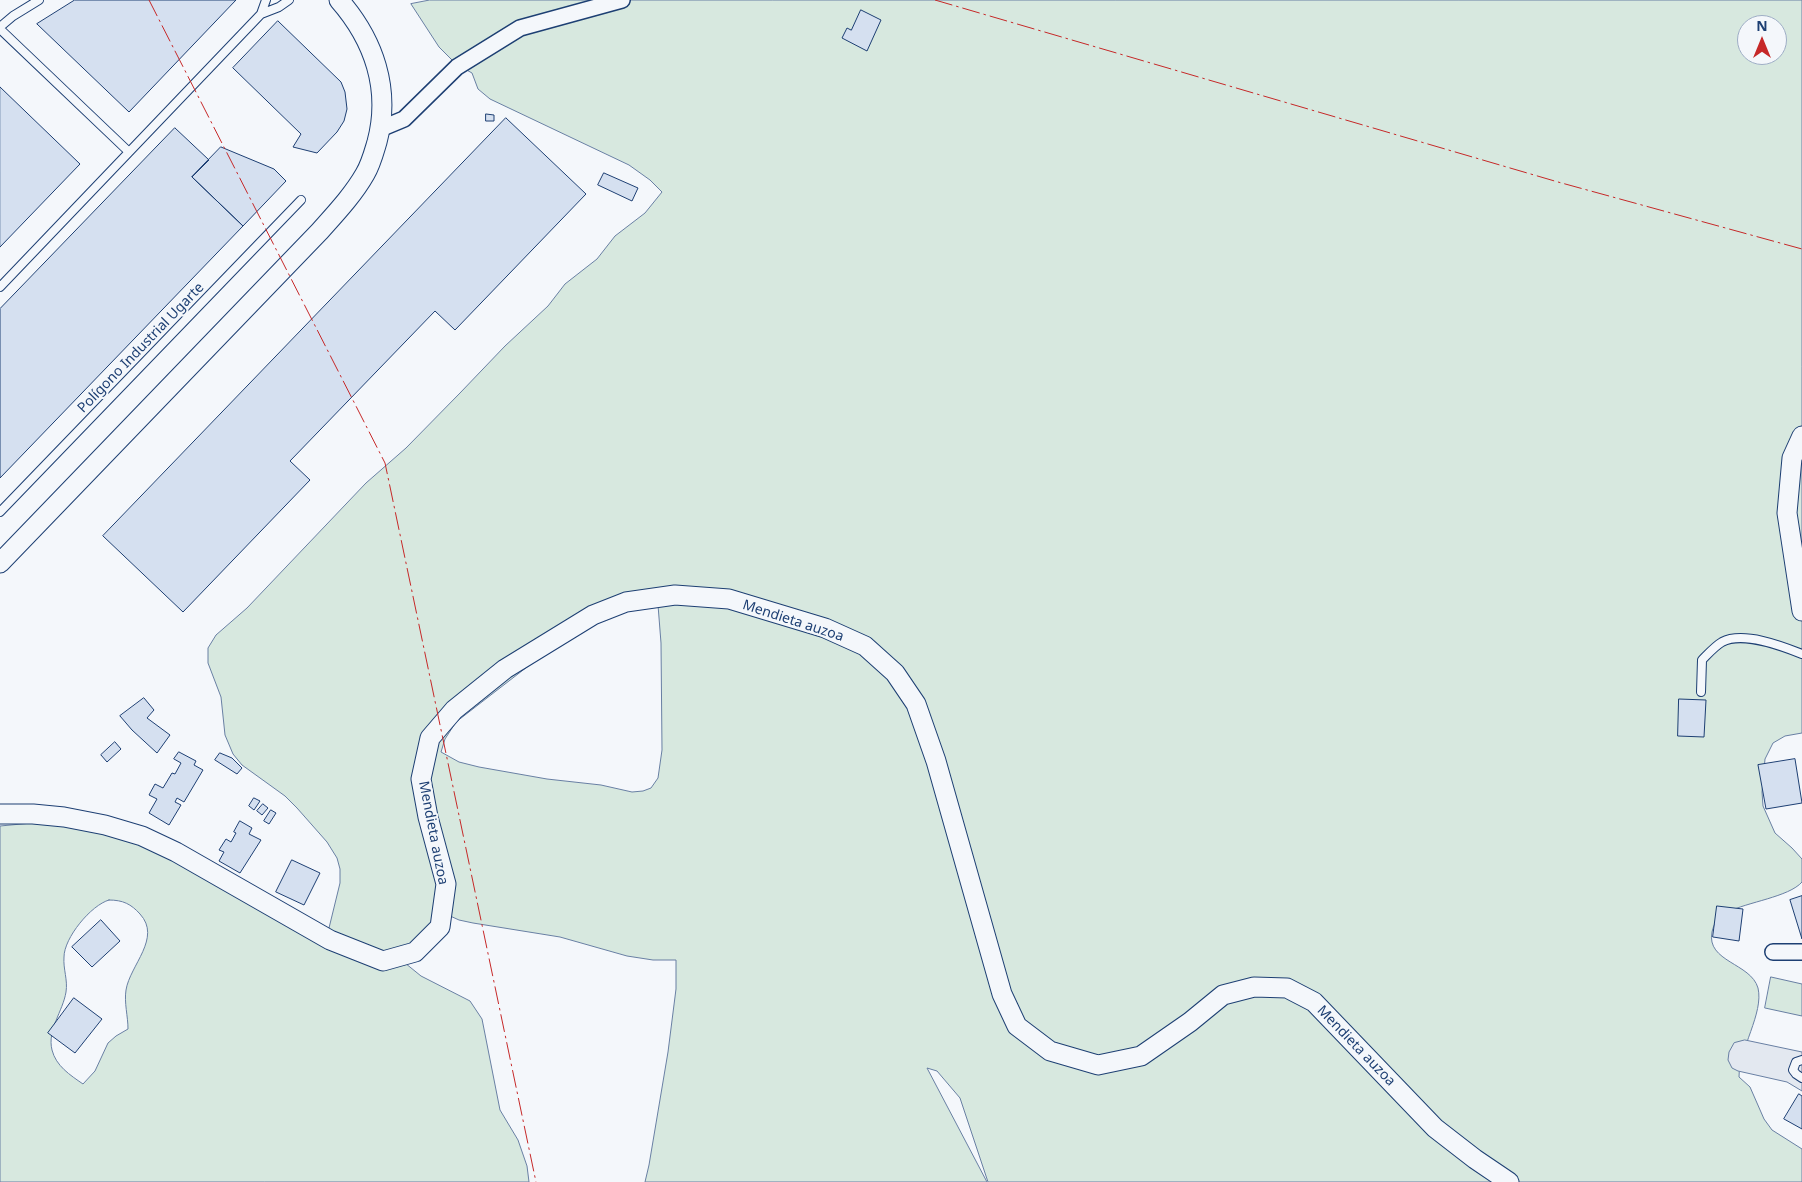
<!DOCTYPE html>
<meta charset="utf-8">
<style>
body{margin:0}
#map{position:relative;width:1802px;height:1182px;overflow:hidden;background:#f4f7fb;font-family:"Noto Sans",sans-serif}
canvas{display:block}
.north{position:absolute;left:1737px;top:15px;width:50px;height:50px;box-sizing:border-box;background:#f4f7fb;border:1px solid #9eadc5;border-radius:50%;rotate:0deg;font-size:14px;font-weight:700;line-height:20px;text-align:center;color:#1d3f73}
.north::after{content:'';display:block;margin:auto;width:18px;height:22px;background:#c62828;clip-path:polygon(50% 0,100% 100%,50% 72%,0 100%)}
</style>
<div id="map">
<canvas width="1802" height="1182"></canvas>
<div class="north">N</div>
</div>
<script>
const g = document.querySelector('canvas').getContext('2d');
g.lineJoin = 'round';
function fillPath(path, color) { g.fillStyle = color; g.fill(path, 'evenodd'); }
function stroke(path, color, width, dash) { g.strokeStyle = color; g.lineWidth = width; g.lineCap = dash ? 'butt' : 'round'; g.setLineDash(dash || []); g.stroke(path); }
function write(font, color, halo, rows, align = 'center') {
  g.font = font + ' "Noto Sans",sans-serif'; g.lineWidth = 4; g.setLineDash([]); g.textBaseline = 'middle'; g.strokeStyle = halo; g.fillStyle = color; for (const [text, x, y, turn = 0] of rows) {
    g.save(); g.translate(x, y); g.rotate((+turn || 0) * Math.PI / 180); g.textAlign = isNaN(turn) ? turn : align; if (halo) g.strokeText(text, 0, 0); g.fillText(text, 0, 0); g.restore();
  }
}
const green = new Path2D(`
 M430 0H1802V733L1785 736 1773 743 1765 759 1762 792 1763 806 1775 833 1792 848 1802 859V882C1789 897 1747 902 1728 912 1720 916 1714 922 1712 932 1706 962 1751 963 1758 988 1764 1013 1739 1049 1739 1077L1750 1087 1764 1119 1772 1130 1802 1149V1182H988L960 1098 937 1071 927 1068 987 1182H645L649 1165 668 1052 676 989V960H653L627 956 560 937 473 923 459 920 448 915 405 963 421 976 470 1001 482 1019 500 1110 518 1140 527 1166 529 1182H0V826L32 823 53 824 135 837 315 935 329 928 340 883V869L337 858 327 842 297 808 285 796 242 765 233 754 225 735 221 697 208 663V648L216 635 247 608 366 483 406 448 460 393 505 346 548 306 565 284 597 259 615 236 645 213 662 192 650 180 629 165 490 99 478 89 472 73 456 64 439 47 411 4ZM1747 25H1777V55H1747ZM645 604 658 605 661 643 662 750 658 778 651 788 643 791 632 792 601 785 547 779 479 767 459 762 441 752 445 739 456 722 527 667 570 638 604 619ZM109 900C123 900 131 904 140 914 162 938 130 965 126 990 124 1003 128 1016 128 1029L116 1036 108 1043 95 1071 83 1084C70 1075 56 1066 52 1050 47 1030 63 1011 66 992 68 980 63 969 64 957 64 938 91 905 109 900Z
 M1771 977 1802 984V1016L1765 1008Z`);
const parking = new Path2D(`
 M1745 1040 1802 1052V1091L1787 1082 1738 1071 1732 1068 1728 1060 1729 1052 1734 1043Z`);
const building = new Path2D(`
 M75 0H236L129 112 37 24Z
 M861 10 881 20 867 51 842 38 847 28 851 30Z
 M278 21 341 82 345 92 347 109 344 121 337 132 317 153 293 147 301 134 233 68Z
 M0 87 80 164 0 247Z
 M486 114 494 115V121H486Z
 M506 118 586 194 455 330 435 311 290 461 310 480 183 612 103 536Z
 M175 128 209 160 192 177 243 226 0 478V309Z
 M221 147 274 169 286 181 243 226 192 177Z
 M604 173 638 188 632 201 598 185Z
 M144 698 154 710 147 718 170 735 157 753 132 730 120 716Z
 M1679 699 1706 700 1704 737 1678 736Z
 M115 742 121 749 107 762 101 755Z
 M179 752 196 761 194 765 203 770 184 802 177 798 175 802 181 805 169 825 149 813 157 799 149 795 155 784 163 788 172 773 175 774 181 763 174 759Z
 M220 753 232 758 242 768 237 774 215 760Z
 M1795 759 1802 803 1766 809 1758 765Z
 M254 798 260 801 254 810 249 806Z
 M263 804 268 808 262 815 257 811Z
 M271 810 276 813 269 824 264 821Z
 M240 821 252 828 249 834 261 840 240 873 219 861 224 852 219 850 226 839 231 842 236 833 234 832Z
 M292 860 320 873 304 905 276 892Z
 M1802 896V939L1790 900Z
 M1717 906 1743 909 1739 941 1713 937Z
 M101 920 120 941 92 967 72 947Z
 M74 998 102 1019 75 1053 48 1033Z
 M1799 1094 1802 1096V1129L1784 1119Z`);
const service = new Path2D(`
 M261 14 266 0
 M0 27 13 16 39 0
 M0 29 129 152
 M0 287 261 14 279 7 289 0
 M0 512 301 200
 M1701 692 1702 660C1708 654 1715 646 1722 642 1743 631 1782 646 1802 654
 M1802 1060 1796 1062 1793 1070 1796 1074 1802 1078`);
const minor = new Path2D(`
 M380 129 404 119 457 67 520 28 622 0
 M1773 952H1802`);
const tertiary = new Path2D(`
 M1802 436 1792 458 1787 513 1802 611
 M0 563 320 231C336 213 353 195 365 174 371 164 374 152 377 142 391 89 374 40 339 0
 M0 814H33L64 817 105 825 142 836 176 852 330 940 383 961 415 952 440 927 446 884 428 817 421 779 430 738 454 710 505 669 593 615 626 602 675 595 729 599 825 628 865 646 895 673 916 704 936 761 1002 994 1017 1026 1050 1051 1098 1065 1141 1056 1190 1022 1223 995 1254 987 1287 988 1314 1002 1435 1128 1475 1159 1509 1182`);
const power = new Path2D(`
 M149 0 385 463 536 1182
 M935 0 1558 182 1802 249`);
const streetNames = [
 ["Polígono Industrial Ugarte",141,348,-46],
 ["Mendieta auzoa",793,621,18],
 ["Mendieta auzoa",433,833,79],
 ["Mendieta auzoa",1356,1046,46]
];
fillPath(green, '#d7e8df');
stroke(green, '#687fa3', 1);
fillPath(parking, '#e3e8f0');
stroke(parking, '#687fa3', 1);
fillPath(building, '#d5e0f0');
stroke(building, '#1d3f73', 1);
stroke(service, '#1d3f73', 10);
stroke(minor, '#1d3f73', 18);
stroke(tertiary, '#1d3f73', 21);
stroke(service, '#f4f7fb', 8);
stroke(minor, '#f4f7fb', 15);
stroke(tertiary, '#f4f7fb', 19);
stroke(power, '#c62828', 1, [18, 4, 2.5, 4]);
write('14px', '#1d3f73', '#f4f7fb', streetNames);
</script>
